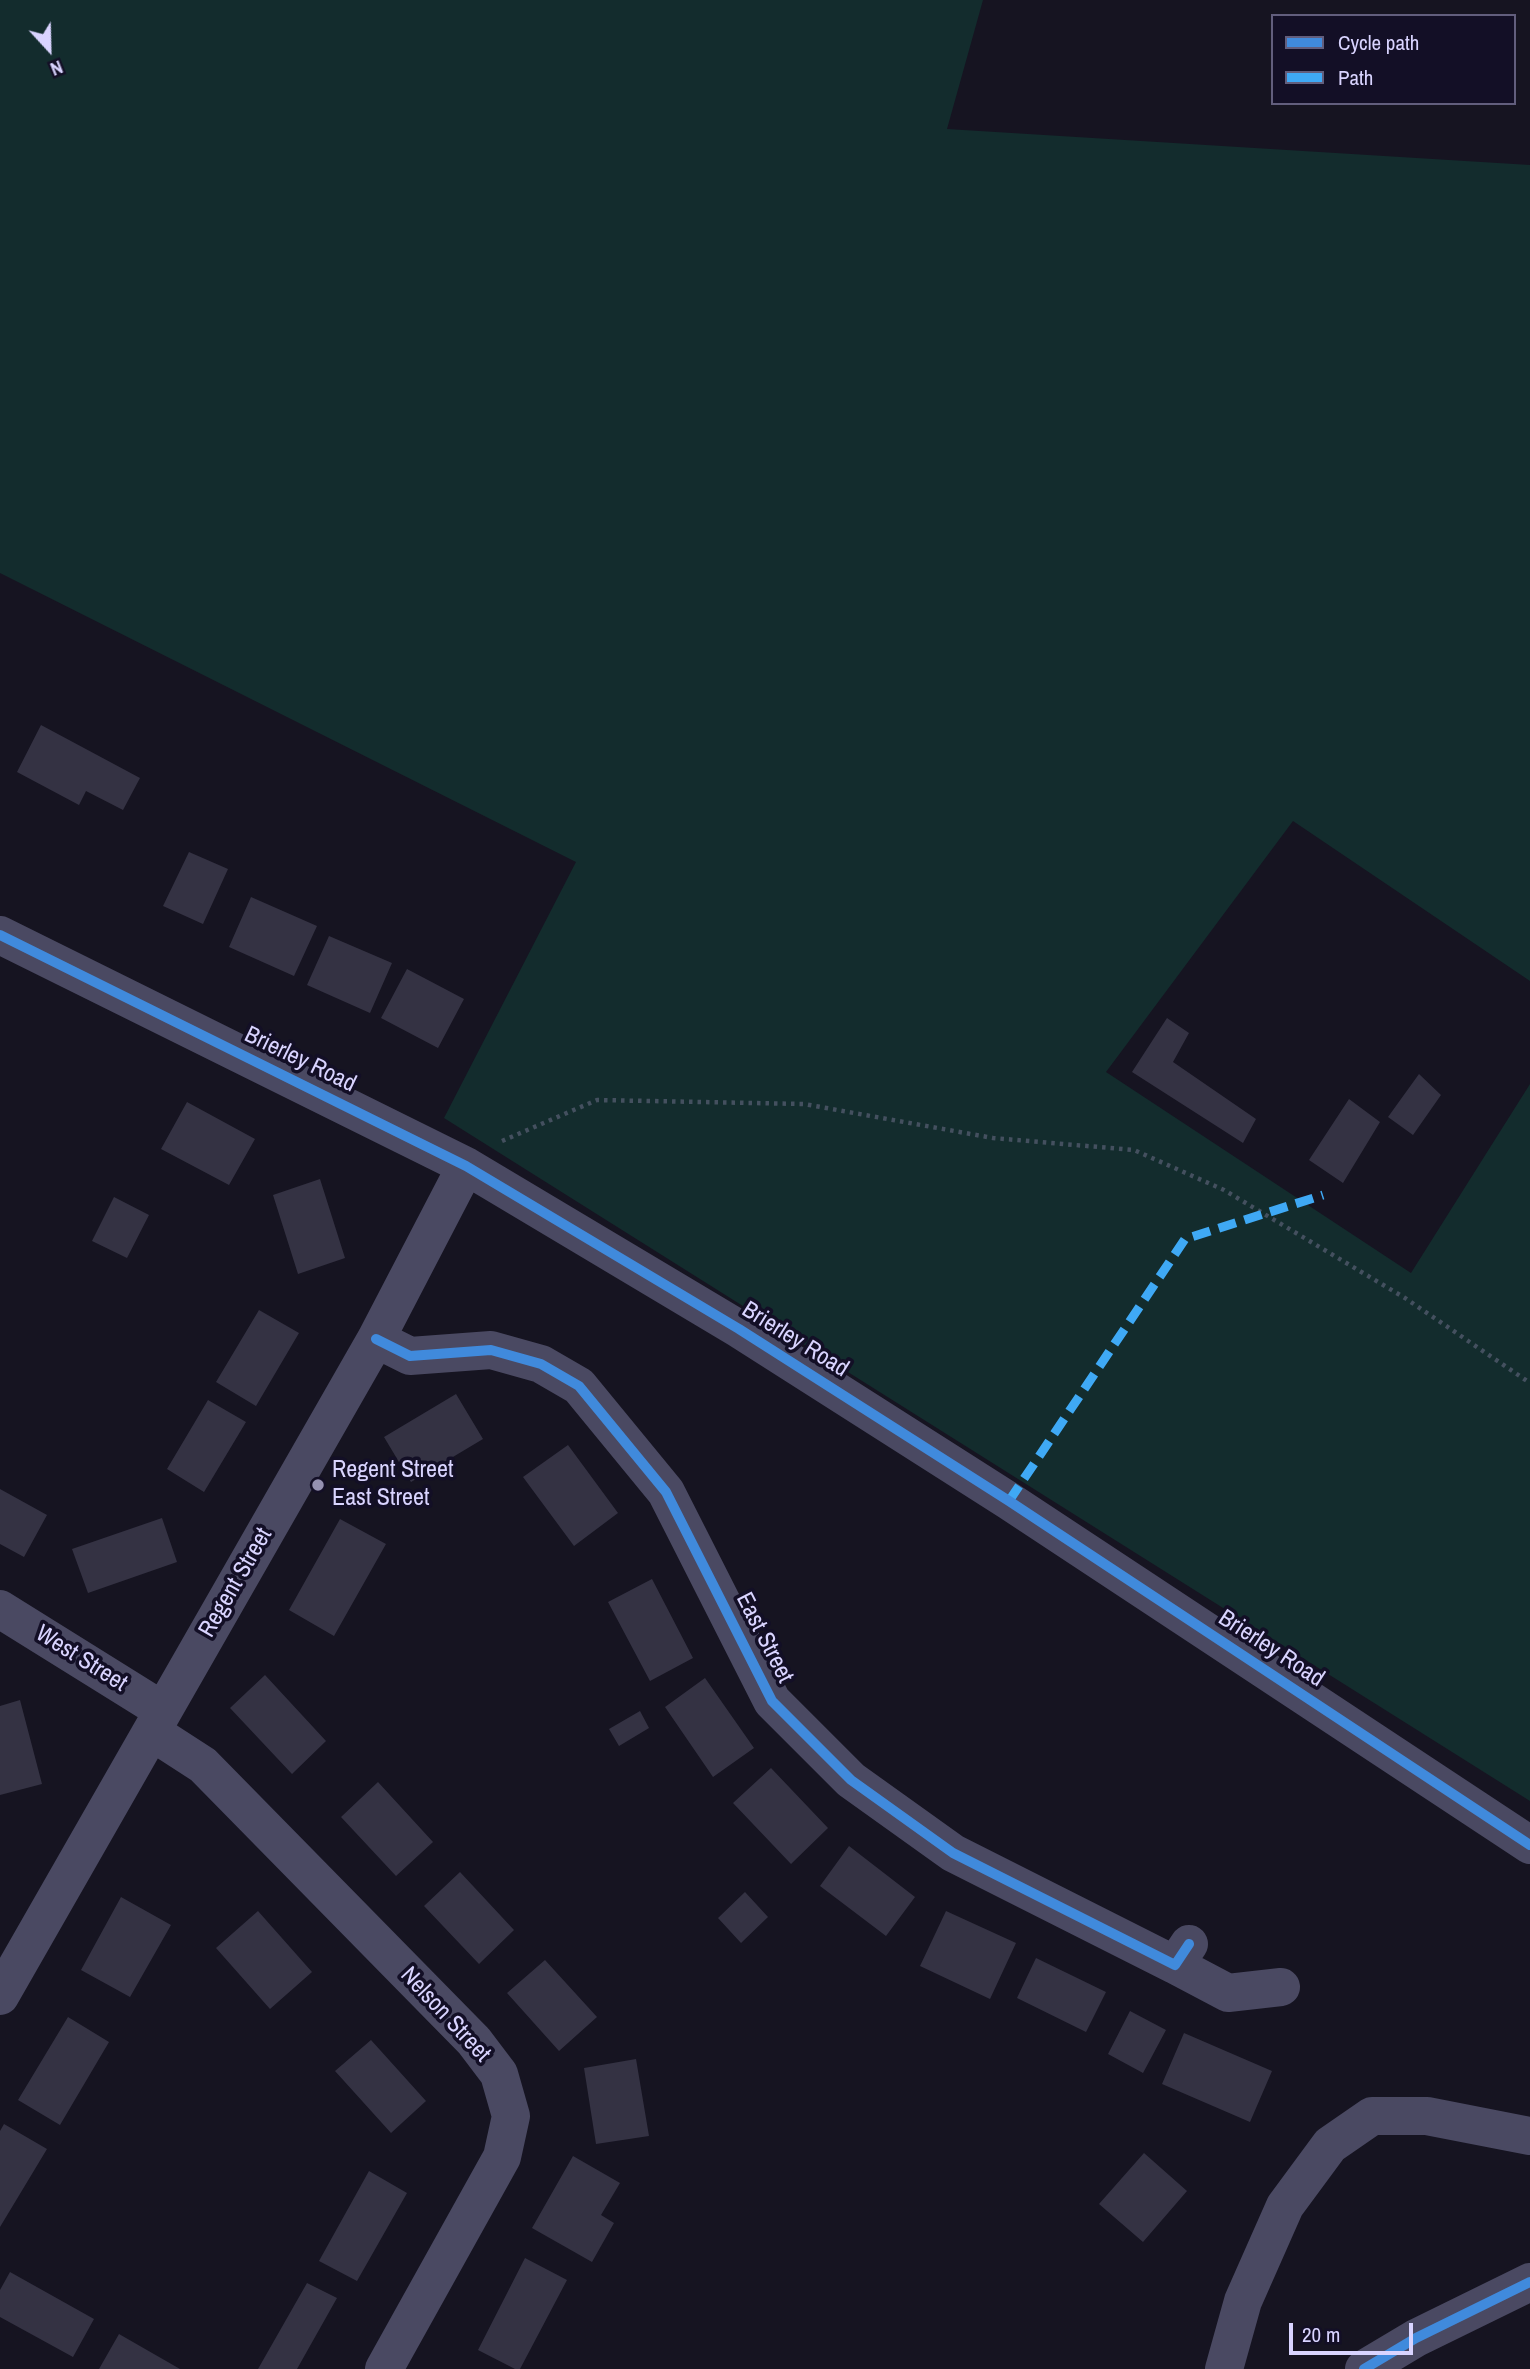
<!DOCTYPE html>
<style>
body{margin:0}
#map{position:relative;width:1530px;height:2369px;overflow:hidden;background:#161421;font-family:"Archivo Narrow",sans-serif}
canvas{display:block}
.legend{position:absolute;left:1271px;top:14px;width:245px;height:91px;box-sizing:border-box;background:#130f26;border:2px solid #625e7d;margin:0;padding:9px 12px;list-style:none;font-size:21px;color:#d9d4ff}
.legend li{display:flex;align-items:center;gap:14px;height:35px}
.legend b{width:35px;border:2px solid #625e7d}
.north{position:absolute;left:14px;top:14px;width:70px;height:70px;-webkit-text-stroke:5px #130f26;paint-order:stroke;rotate:158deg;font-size:19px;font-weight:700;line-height:28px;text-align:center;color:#d9d4ff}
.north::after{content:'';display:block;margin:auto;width:24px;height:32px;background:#d9d4ff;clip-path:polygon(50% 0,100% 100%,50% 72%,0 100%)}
.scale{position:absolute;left:1289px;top:2323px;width:124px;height:32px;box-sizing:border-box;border:4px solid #d9d4ff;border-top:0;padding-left:9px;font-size:21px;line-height:24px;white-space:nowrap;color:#d9d4ff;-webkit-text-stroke:5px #130f26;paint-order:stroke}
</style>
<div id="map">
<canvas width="1530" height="2369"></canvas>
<ul class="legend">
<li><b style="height:9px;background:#408adc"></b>Cycle path</li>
<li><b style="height:9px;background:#3fa9f5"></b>Path</li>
</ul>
<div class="north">N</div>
<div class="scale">20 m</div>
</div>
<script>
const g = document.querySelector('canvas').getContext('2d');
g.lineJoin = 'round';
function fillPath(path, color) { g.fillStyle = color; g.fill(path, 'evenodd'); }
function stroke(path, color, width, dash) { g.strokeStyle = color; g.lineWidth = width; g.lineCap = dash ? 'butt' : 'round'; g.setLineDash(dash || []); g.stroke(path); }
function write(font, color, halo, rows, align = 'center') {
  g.font = font + ' "Archivo Narrow",sans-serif'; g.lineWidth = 7; g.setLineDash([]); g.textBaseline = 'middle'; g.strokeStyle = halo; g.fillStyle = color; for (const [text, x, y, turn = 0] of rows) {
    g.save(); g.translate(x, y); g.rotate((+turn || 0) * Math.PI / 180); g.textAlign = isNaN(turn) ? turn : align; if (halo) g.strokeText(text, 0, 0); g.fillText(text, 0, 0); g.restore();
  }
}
const green = new Path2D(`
 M0 0H983L947 129 1530 165V981L1293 821 1106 1072 1411 1273 1530 1084V1801L444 1118 576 862 0 573Z`);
const building = new Path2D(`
 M41 725 140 778 123 810 86 791 79 805 17 772Z
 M189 852 228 869 203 924 163 906Z
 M251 897 317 926 294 976 229 947Z
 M329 936 392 963 370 1013 307 985Z
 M407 969 464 999 438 1048 381 1018Z
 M1167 1018 1189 1033 1173 1062 1256 1119 1243 1143 1132 1072Z
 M1419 1074 1441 1095 1413 1135 1388 1117Z
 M1349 1099 1380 1122 1343 1183 1309 1160Z
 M187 1102 255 1139 229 1185 161 1149Z
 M320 1179 345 1258 298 1274 273 1195Z
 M114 1197 149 1215 127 1258 92 1241Z
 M259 1310 299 1333 256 1406 216 1382Z
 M456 1394 483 1439 411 1482 384 1437Z
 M208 1400 246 1422 204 1492 167 1469Z
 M568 1445 618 1513 574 1546 523 1477Z
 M0 1489 47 1515 24 1557 0 1544Z
 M162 1518 177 1562 88 1593 72 1549Z
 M340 1519 386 1544 334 1636 289 1610Z
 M652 1579 693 1658 650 1681 608 1602Z
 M265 1675 326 1741 292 1774 230 1708Z
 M705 1678 754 1748 713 1777 665 1707Z
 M20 1700 42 1784 0 1795V1706Z
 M640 1711 649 1728 619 1746 609 1729Z
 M771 1768 828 1828 791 1864 733 1803Z
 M378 1782 433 1842 396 1876 341 1817Z
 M849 1846 915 1897 886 1936 820 1886Z
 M460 1872 514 1930 479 1964 424 1906Z
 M745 1892 768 1917 741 1943 718 1918Z
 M121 1897 171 1925 130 1997 81 1970Z
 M258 1911 312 1972 270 2009 216 1948Z
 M946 1911 1016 1943 990 1999 920 1966Z
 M1036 1958 1106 1992 1086 2032 1017 1998Z
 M545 1960 597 2017 559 2051 507 1993Z
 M1130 2011 1166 2030 1143 2073 1108 2054Z
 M68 2017 109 2042 60 2125 18 2100Z
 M1184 2033 1272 2071 1250 2122 1162 2084Z
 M371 2040 426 2101 391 2133 335 2071Z
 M636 2059 649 2136 596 2144 584 2068Z
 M4 2124 47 2149 0 2227V2131Z
 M1144 2153 1187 2191 1143 2242 1099 2204Z
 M573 2156 620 2183 601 2215 614 2223 592 2262 532 2228Z
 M369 2171 407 2193 357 2281 319 2261Z
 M525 2258 567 2280 520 2369H515L478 2350Z
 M10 2272 94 2319 73 2357 0 2317V2290Z
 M307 2283 337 2298 297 2369H258Z
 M119 2334 180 2369H99Z`);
const path = new Path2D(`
 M502 1141 597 1100 804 1104 993 1138 1134 1150 1224 1190 1405 1298 1530 1383`);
const minor = new Path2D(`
 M0 935 466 1166 739 1329 1009 1501 1530 1845
 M376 1339 410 1356 491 1350 541 1364 579 1386 666 1492 772 1701 851 1780 953 1853 1175 1965 1189 1944
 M0 1609 162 1710
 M152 1732 203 1765 474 2041 499 2074 511 2116 502 2157 384 2369
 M1175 1965 1228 1993 1281 1987
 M0 1996 376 1339 466 1166
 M1224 2369 1243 2301 1285 2206 1330 2145 1372 2116H1427L1530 2136
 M1364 2369 1416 2338 1530 2282`);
const quiet = new Path2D(`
 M1009 1501 1185 1239 1323 1195`);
const cycleway = new Path2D(`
 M0 935 466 1166 739 1329 1009 1501 1530 1845
 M376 1339 410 1356 491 1350 541 1364 579 1386 666 1492 772 1701 851 1780 953 1853 1175 1965 1189 1944
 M1364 2369 1416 2338 1530 2282`);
const markers = [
 [318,1485,7,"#9591b1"]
];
const streetNames = [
 ["Brierley Road",300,1060,26],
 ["Brierley Road",795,1340,32],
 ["Regent Street",236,1583,-60],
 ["East Street",764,1638,63],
 ["Brierley Road",1271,1649,33],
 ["West Street",81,1659,32],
 ["Nelson Street",445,2015,47]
];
const poiNames = [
 ["Regent Street",332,1471],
 ["East Street",332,1499]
];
fillPath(green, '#132c2d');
fillPath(building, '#343243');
stroke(path, '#44505f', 4.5, [3.5, 5]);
stroke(minor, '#4a4962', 38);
stroke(quiet, '#3fa9f5', 9, [18, 9]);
stroke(cycleway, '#408adc', 10);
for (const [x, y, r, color] of markers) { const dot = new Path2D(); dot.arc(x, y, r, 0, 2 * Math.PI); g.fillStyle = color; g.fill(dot); stroke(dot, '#130f26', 2.5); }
write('24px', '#d9d4ff', '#130f26', streetNames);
write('24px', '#d9d4ff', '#130f26', poiNames, 'left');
</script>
